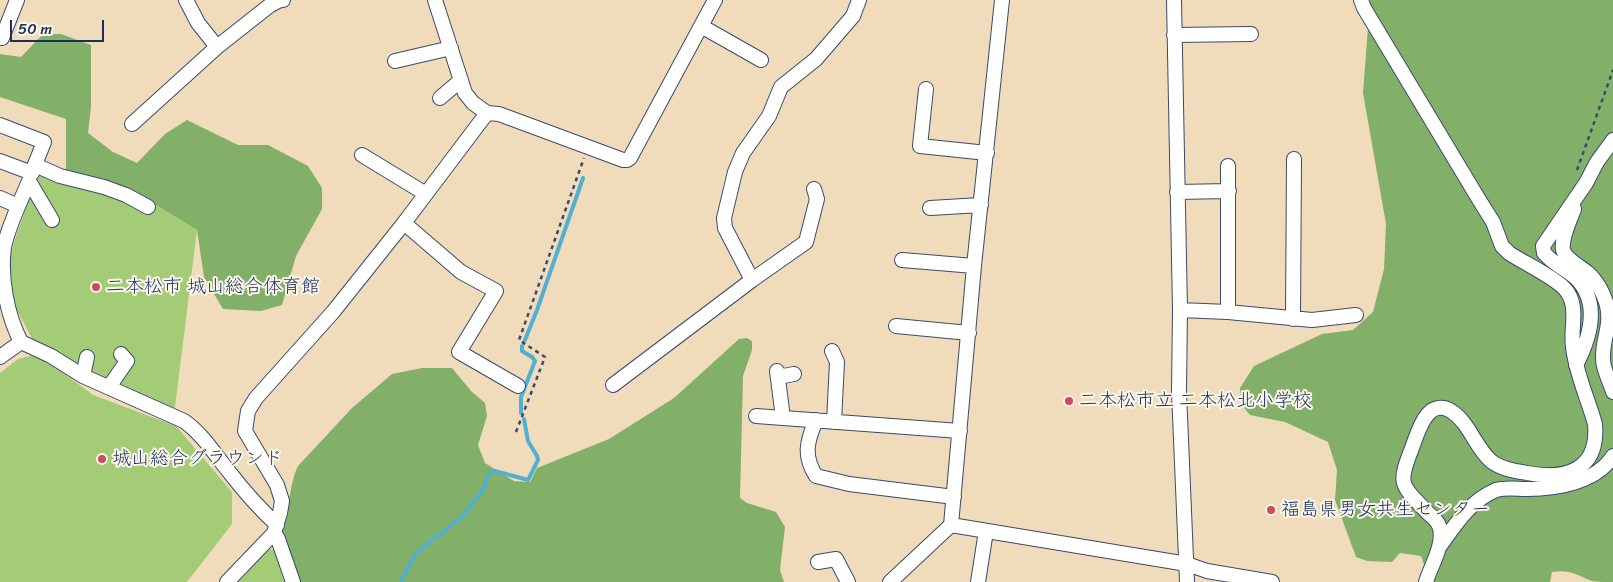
<!DOCTYPE html>
<meta charset="utf-8">
<style>
body{margin:0}
#map{position:relative;width:1613px;height:582px;overflow:hidden;background:#f0dcbb;font-family:Sriracha,sans-serif}
canvas{display:block}
.scale{position:absolute;left:10px;top:20px;width:94px;height:22px;box-sizing:border-box;border:2px solid #1b2f5e;border-top:0;padding-left:6px;font-size:15px;line-height:18px;white-space:nowrap;color:#1b2f5e;-webkit-text-stroke:4px #fbf7ec;paint-order:stroke}
</style>
<div id="map">
<canvas width="1613" height="582"></canvas>
<div class="scale">50 m</div>
</div>
<script>
const g = document.querySelector('canvas').getContext('2d');
g.lineJoin = 'round';
function fillPath(path, color) { g.fillStyle = color; g.fill(path, 'evenodd'); }
function stroke(path, color, width, dash) { g.strokeStyle = color; g.lineWidth = width; g.lineCap = dash ? 'butt' : 'round'; g.setLineDash(dash || []); g.stroke(path); }
function write(font, color, halo, rows, align = 'center') {
  g.font = font + ' Sriracha,"Klee One",sans-serif'; g.lineWidth = 4; g.setLineDash([]); g.textBaseline = 'middle'; g.strokeStyle = halo; g.fillStyle = color; for (const [text, x, y, turn = 0] of rows) {
    g.save(); g.translate(x, y); g.rotate((+turn || 0) * Math.PI / 180); g.textAlign = isNaN(turn) ? turn : align; if (halo) g.strokeText(text, 0, 0); g.fillText(text, 0, 0); g.restore();
  }
}
const green = new Path2D(`
 M66 171 138 194 197 230 174 415 34 342 17 310 9 274 10 257 14 242 38 173Z
 M38 354 93 395 176 426 232 492V524L187 582H0V373L18 359Z
 M269 549 274 550 276 552 287 582H236L264 551Z`);
const forest = new Path2D(`
 M1370 0H1613V582C1607 582 1598 582 1592 581 1577 575 1569 569 1552 572L1550 582H1430L1421 556 1400 553 1392 562 1367 561 1356 557 1335 500 1337 470 1328 442 1285 422 1250 415 1241 404 1240 388 1254 366 1322 334 1353 330 1373 312 1384 269 1386 224 1363 93Z
 M43 34H61L91 45V107L88 133 113 152 137 163 165 134 187 120 238 145H268L308 166 322 188V209L296 256 282 305 261 311 223 309 204 277 197 230 138 194 66 171V119L0 97V54L21 57Z
 M747 338 752 341V350L743 376 740 498 747 503 776 512 785 527 780 570 784 582H299L282 532C281 523 286 514 288 505 291 491 292 478 298 466L352 408 392 374 422 368H452L471 391 485 403 487 416 478 445 485 463 514 481 530 482 537 468 609 439 674 398 739 339Z`);
const stream = new Path2D(`
 M525 340 537 310 583 178
 M521 413V397L535 361 532 357 522 351V346
 M401 582 414 556 427 544 462 517 483 490 489 474 495 471 528 480 538 460 537 456 528 441 524 419`);
const path = new Path2D(`
 M1577 170 1613 70
 M516 432 545 357 519 340 584 158`);
const minor = new Path2D(`
 M186 0 198 23 217 47 269 6 278 1 283 0
 M1174 0 1180 310 1179 392 1187 582
 M1361 0 1364 8 1478 198 1493 222 1502 246 1509 253C1524 263 1552 276 1564 288 1580 304 1570 328 1573 347 1576 374 1588 399 1595 424 1599 471 1565 480 1527 473 1515 471 1501 469 1491 461 1475 447 1469 422 1451 411 1443 406 1434 407 1428 414 1420 423 1416 437 1412 448 1397 486 1401 484 1428 513 1433 517 1438 521 1440 528 1444 546 1431 565 1426 582
 M701 26 761 60
 M1174 35 1251 34
 M2 38 17 0
 M395 61 451 48
 M926 89 920 146 987 153
 M440 98 461 80
 M487 113 499 114 623 160H627L630 158 715 0
 M132 124 217 47
 M0 125 44 142 32 172
 M362 155 426 194
 M0 161 32 173
 M35 165 60 176 104 187 126 195 148 207
 M1177 192 1229 191
 M0 198 18 206
 M930 208 981 205
 M1574 209C1570 221 1561 237 1563 250 1566 260 1580 266 1588 273 1596 280 1603 292 1606 302 1613 324 1602 338 1603 359 1603 370 1610 381 1613 392
 M404 223 461 272 496 291 459 352 518 386
 M902 260 974 266
 M752 280 725 228 724 218 735 172 743 153 769 116 781 87 816 59 853 16 859 0
 M1180 310 1228 312 1312 320 1356 315
 M1228 312V166
 M1293 319 1294 159
 M896 326 969 333
 M21 342 51 356 83 376 184 421C204 435 215 455 230 473 244 491 260 509 277 525
 M832 351 837 362 834 422
 M0 357 21 342C7 315 0 278 4 247 9 224 20 203 29 181L52 220
 M1576 365C1590 338 1601 303 1576 278 1567 270 1556 265 1548 257L1544 253 1543 246 1586 183 1597 162 1613 140
 M777 371 783 418
 M83 376 87 357
 M778 377 794 374
 M613 385 752 280 806 242 817 199 814 189
 M109 387 127 361 121 354
 M756 416 960 431
 M816 420C807 441 803 456 816 476L849 484 954 497
 M951 525 1187 564 1207 571 1272 582
 M274 533 278 539 293 582
 M1440 546C1455 525 1471 500 1496 490 1506 487 1517 489 1527 489 1556 489 1596 483 1613 456
 M818 562 836 559 848 582
 M227 582 274 533 280 513 282 501 277 485 245 431 248 411 256 398 333 312 404 223 487 113 473 103 465 93 435 0
 M890 582 951 525 974 266 1002 0
 M978 582 986 531`);
const markers = [
 [96,287,5,"#d1495b"],
 [1069,401,5,"#d1495b"],
 [102,459,5,"#d1495b"],
 [1271,510,5,"#d1495b"]
];
const poiNames = [
 ["二本松市 城山総合体育館",106,287],
 ["二本松市立 二本松北小学校",1079,401],
 ["城山総合グラウンド",112,459],
 ["福島県男女共生センター",1281,510]
];
fillPath(green, '#a4cc77');
fillPath(forest, '#83b068');
stroke(stream, '#51b0cf', 4);
stroke(minor, '#3b496c', 16);
stroke(path, '#3b496c', 2.5, [4, 4]);
stroke(minor, '#fff', 14);
for (const [x, y, r, color] of markers) { const dot = new Path2D(); dot.arc(x, y, r, 0, 2 * Math.PI); g.fillStyle = color; g.fill(dot); stroke(dot, '#fbf7ec', 2); }
write('19px', '#1b2f5e', '#fbf7ec', poiNames, 'left');
</script>
